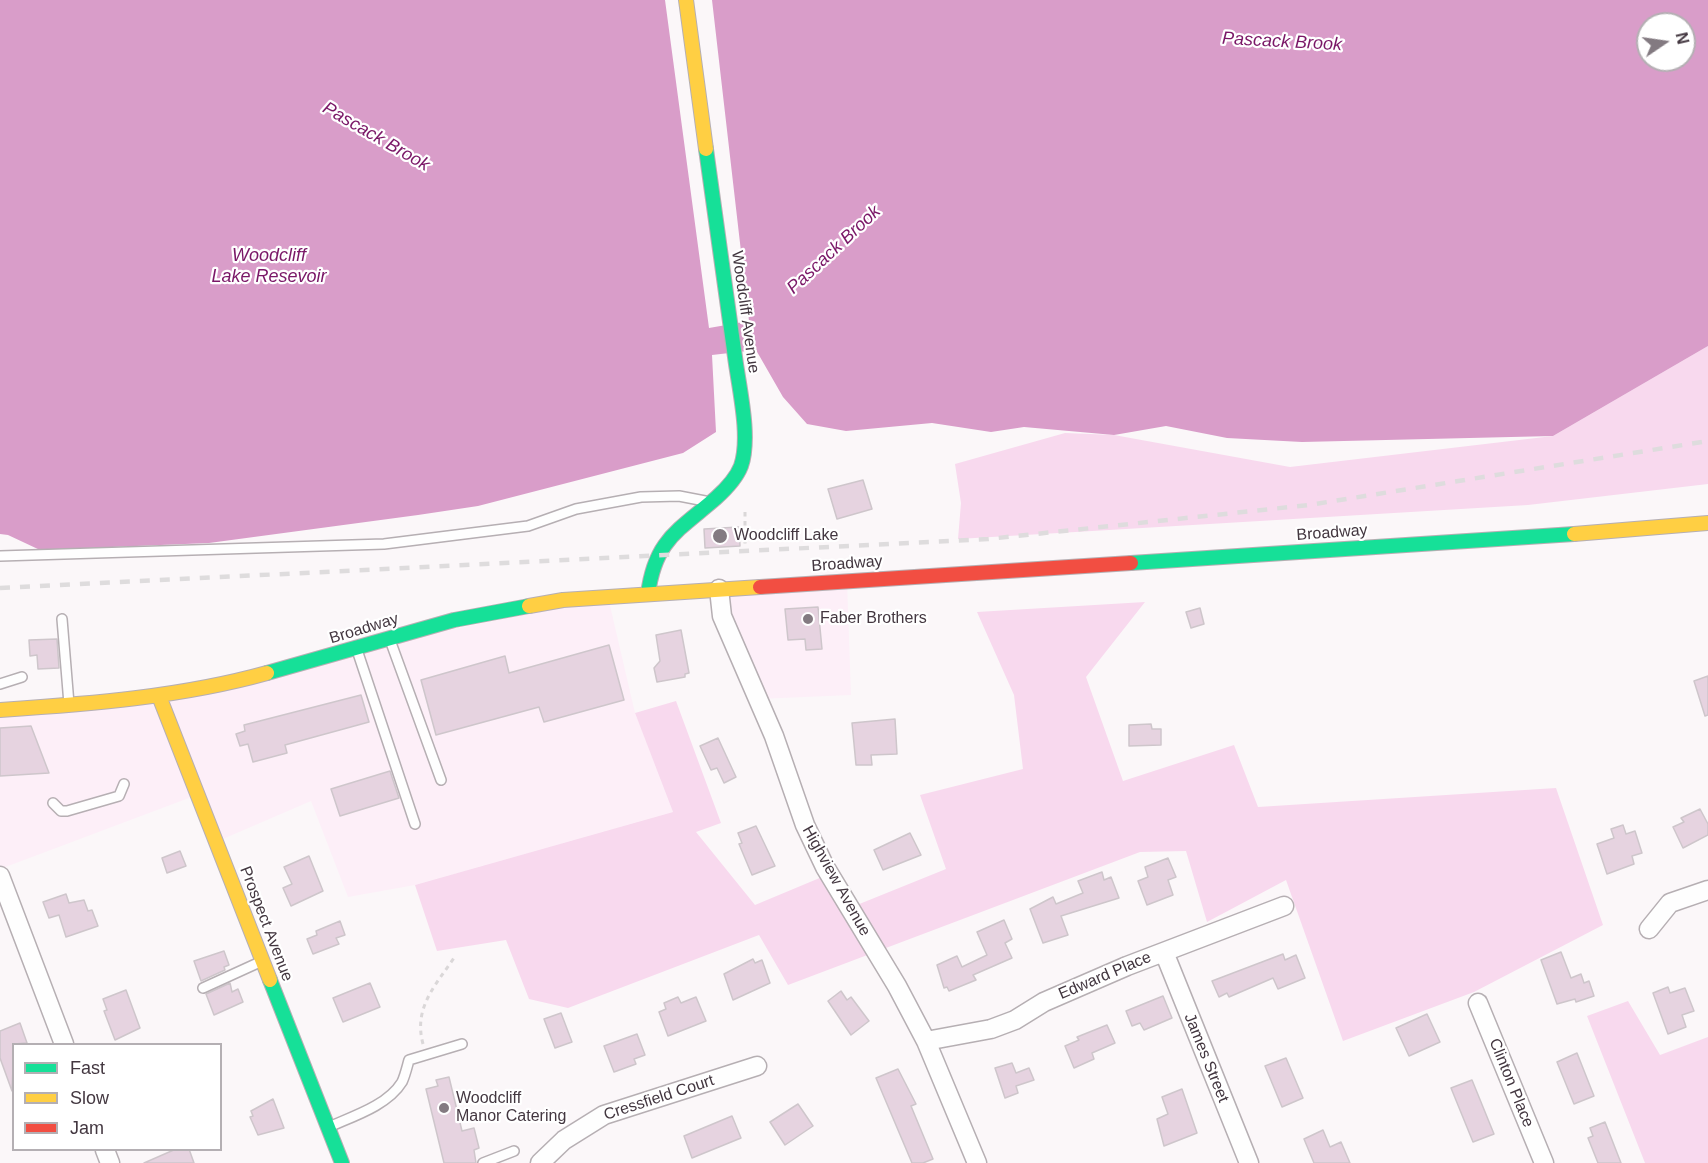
<!DOCTYPE html>
<style>
body{margin:0}
#map{position:relative;width:1708px;height:1163px;overflow:hidden;background:#fbf7f9;font-family:Arial,sans-serif}
canvas{display:block}
.legend{position:absolute;left:12px;top:1043px;width:210px;height:108px;box-sizing:border-box;background:#fff;border:2px solid #b4afb3;margin:0;padding:8px 10px;list-style:none;font-size:18px;color:#433740}
.legend li{display:flex;align-items:center;gap:12px;height:30px}
.legend b{width:30px;border:2px solid #b4afb3}
.north{position:absolute;left:1636px;top:12px;width:60px;height:60px;box-sizing:border-box;background:#fff;border:2px solid #b4afb3;border-radius:50%;rotate:77deg;font-size:16px;font-weight:700;line-height:24px;text-align:center;color:#433740}
.north::after{content:'';display:block;margin:auto;width:21px;height:27px;background:#837a81;clip-path:polygon(50% 0,100% 100%,50% 72%,0 100%)}
</style>
<div id="map">
<canvas width="1708" height="1163"></canvas>
<ul class="legend">
<li><b style="height:8px;background:#16e098"></b>Fast</li>
<li><b style="height:8px;background:#ffcf43"></b>Slow</li>
<li><b style="height:8px;background:#f24e42"></b>Jam</li>
</ul>
<div class="north">N</div>
</div>
<script>
const g = document.querySelector('canvas').getContext('2d');
g.lineJoin = 'round';
function fillPath(path, color) { g.fillStyle = color; g.fill(path, 'evenodd'); }
function stroke(path, color, width, dash) { g.strokeStyle = color; g.lineWidth = width; g.lineCap = dash ? 'butt' : 'round'; g.setLineDash(dash || []); g.stroke(path); }
function write(font, color, halo, rows, align = 'center') {
  g.font = font + ' Arial,sans-serif'; g.lineWidth = 4.5; g.setLineDash([]); g.textBaseline = 'middle'; g.strokeStyle = halo; g.fillStyle = color; for (const [text, x, y, turn = 0] of rows) {
    g.save(); g.translate(x, y); g.rotate((+turn || 0) * Math.PI / 180); g.textAlign = isNaN(turn) ? turn : align; if (halo) g.strokeText(text, 0, 0); g.fillText(text, 0, 0); g.restore();
  }
}
const built = new Path2D(`
 M847 581 851 695 758 699 719 589Z
 M608 597 635 713 673 812 415 885 348 897 311 801 216 842 197 795 0 869V710L97 704Z`);
const green = new Path2D(`
 M1708 346V484L1528 505 958 539 961 503 955 464 1065 433 1114 435 1290 467 1553 436Z
 M1145 602 1086 677 1123 781 1234 745 1258 807 1556 788 1603 925 1474 992 1343 1041 1286 880 1207 922 1186 851 1140 852 788 985 759 935 568 1008 529 999 506 940 437 951 415 885 673 812 635 713 676 701 721 823 696 832 755 905 834 872 847 909 946 869 920 795 1023 769 1014 695 977 612Z
 M1628 1001 1660 1055 1708 1037V1163H1645L1587 1016Z`);
const water = new Path2D(`
 M0 0H665L709 328 749 321 712 0H1708V346L1553 436 1302 442 1227 438 1166 426 1114 435 1024 427 991 432 932 423 846 431 807 424 783 397 756 350 712 355 716 432 683 453 478 506 418 515 209 543 40 550 8 535 0 534ZM1648 24H1684V60H1648Z`);
const building = new Path2D(`
 M863 480 872 509 837 519 828 489Z
 M739 527 740 546 705 548 704 529Z
 M818 607 822 649 806 650 805 639 788 640 785 609Z
 M1200 608 1204 624 1191 628 1186 612Z
 M681 630 689 673 685 674V677L657 682 654 668 660 661 656 635Z
 M57 639 59 668 38 669 37 655 30 656 29 640Z
 M609 645 624 700 544 722 539 707 436 735 421 680 505 656 509 673Z
 M1708 676V715L1705 716 1694 681Z
 M361 695 369 722 285 745 287 753 253 762 248 744 240 746 236 734 245 731 244 725Z
 M895 719 897 754 871 755 872 765H856L852 723Z
 M1151 724 1152 729H1161V745L1129 746V725Z
 M31 726 49 773 0 776V728Z
 M718 738 736 777 724 783 717 768 711 770 700 746Z
 M390 771 399 798 340 816 331 789Z
 M1700 809 1708 824V835L1683 848 1673 827 1684 822 1681 818Z
 M1623 825 1626 834 1635 831 1642 853 1632 856 1634 864 1607 874 1597 844 1614 838 1611 829Z
 M756 826 775 866 752 875 739 844 742 843 738 833Z
 M910 833 921 855 883 870 874 850Z
 M180 851 186 866 167 873 162 858Z
 M309 856 323 891 291 906 283 888 292 884 284 867Z
 M1168 858 1176 877 1168 880 1173 895 1147 905 1138 881 1148 877 1145 867Z
 M1102 872 1104 880 1111 877 1119 898 1061 916 1068 935 1043 943 1030 909 1053 897 1056 904 1083 893 1078 881Z
 M66 894 69 903 84 900 88 911 92 910 98 926 66 937 59 915 49 918 43 902Z
 M1004 920 1012 939 1005 943 1012 958 973 975 976 980 949 991 947 987 944 988 937 965 957 956 962 967 987 955 977 932Z
 M340 921 345 935 336 938 339 944 313 954 307 939 317 935 316 931Z
 M224 951 229 965 224 967 225 970 201 981 194 961Z
 M1561 952 1571 978 1581 974 1584 983 1589 981 1594 996 1576 1002 1575 999 1557 1004 1541 960Z
 M1283 954 1285 960 1296 955 1305 978 1278 989 1273 978 1229 997 1227 993 1219 997 1212 981Z
 M753 959 755 963 762 960 770 983 733 1000 724 974Z
 M230 983 232 992 238 989 243 1002 214 1015 206 994Z
 M370 983 380 1007 343 1022 333 998Z
 M1668 987 1670 993 1685 988 1694 1011 1682 1015 1686 1027 1668 1034 1653 993Z
 M126 990 140 1028 115 1040 104 1011 107 1010 103 999Z
 M841 991 847 1000 851 997 869 1021 851 1035 828 1001Z
 M1163 996 1172 1018 1144 1030 1140 1023 1132 1026 1126 1011Z
 M678 997 681 1003 696 997 706 1021 668 1036 659 1012 666 1009 664 1003Z
 M561 1013 572 1042 555 1048 544 1019Z
 M1427 1014 1440 1042 1409 1056 1396 1028Z
 M20 1023 27 1043 14 1044 12 1091 0 1058V1031Z
 M1107 1025 1115 1043 1092 1053 1094 1059 1074 1068 1065 1046 1079 1040 1077 1037Z
 M637 1034 645 1055 634 1059 636 1064 614 1072 604 1046Z
 M1577 1053 1594 1096 1574 1104 1557 1062Z
 M1286 1058 1303 1098 1282 1107 1265 1066Z
 M1012 1063 1016 1073 1029 1068 1034 1080 1016 1086 1018 1093 1005 1098 995 1068Z
 M898 1069 916 1104 911 1106 933 1159 923 1163H912L876 1078Z
 M449 1077 462 1131 474 1128 479 1148 474 1150 476 1163H444L426 1089 438 1086 436 1080Z
 M1472 1080 1494 1134 1473 1142 1451 1088Z
 M1182 1089 1197 1133 1164 1146 1157 1119 1168 1114 1162 1097Z
 M273 1099 284 1128 258 1135 250 1117 253 1116 251 1111Z
 M798 1104 813 1126 785 1145 770 1122Z
 M732 1116 741 1138 692 1158 684 1136Z
 M1605 1122 1621 1163H1598L1588 1138 1593 1136 1590 1128Z
 M1323 1130 1330 1147 1341 1142 1350 1163H1314L1304 1139Z
 M176 1149H189L194 1163H144Z`);
const path = new Path2D(`
 M745 512V544
 M423 1044C413 1007 436 985 456 955`);
const lane = new Path2D(`
 M0 556 384 544 528 526 576 509 641 497 679 496 705 501
 M62 619 69 704
 M390 640 441 780
 M357 650 415 824
 M0 684 22 677
 M53 803 61 811H67L119 796 124 784
 M203 988 260 962
 M331 1126C354 1116 388 1105 402 1082 405 1076 407 1067 409 1060L462 1044
 M483 1163 514 1151`);
const street = new Path2D(`
 M719 589 722 616 774 736 805 825 825 867 897 986 926 1041 977 1163
 M0 876 64 1044
 M1649 929 1670 903 1708 890
 M1164 952 1249 1163
 M1478 1003 1544 1163
 M926 1041 991 1029 1015 1020 1044 1002 1127 966 1284 906
 M105 1150 110 1163
 M540 1163 564 1140 604 1115 757 1066`);
const fast = new Path2D(`
 M1131 563 1574 534
 M648 594C655 540 678 531 716 498 726 489 736 479 741 466 751 437 739 388 735 357 725 288 716 219 706 149
 M267 673 454 620 529 606
 M270 980 342 1163`);
const slow = new Path2D(`
 M686 0 706 149
 M1574 534 1708 523
 M529 606 563 600 760 587
 M159 696 270 980
 M0 710C89 704 181 697 267 673`);
const jam = new Path2D(`
 M760 587 1131 563`);
const rail = new Path2D(`
 M0 588 988 539 1309 505 1708 441`);
const markers = [
 [720,536,8,"#837a81"],
 [808,619,6,"#837a81"],
 [444,1108,6,"#837a81"]
];
const streetNames = [
 ["Woodcliff Avenue",745,312,82],
 ["Broadway",1332,533,-4],
 ["Broadway",847,564,-4],
 ["Broadway",364,629,-17],
 ["Highview Avenue",836,881,61],
 ["Prospect Avenue",266,924,69],
 ["Edward Place",1105,976,-23],
 ["James Street",1206,1058,68],
 ["Clinton Place",1511,1083,68],
 ["Cressfield Court",659,1098,-18]
];
const poiNames = [
 ["Woodcliff Lake",734,536],
 ["Faber Brothers",820,619],
 ["Woodcliff",456,1099],
 ["Manor Catering",456,1117]
];
const waterNames = [
 ["Pascack Brook",1282,42,3],
 ["Pascack Brook",376,137,30],
 ["Pascack Brook",834,250,-43],
 ["Woodcliff",269,256],
 ["Lake Resevoir",269,277]
];
fillPath(built, '#fdeff8');
fillPath(green, '#f8d9ee');
fillPath(water, '#d99dc9');
fillPath(building, '#e6d3e0');
stroke(building, '#cec6cb', 1.5);
stroke(lane, '#b6afb3', 12);
stroke(street, '#b6afb3', 21);
stroke(fast, '#b6afb3', 16);
stroke(slow, '#b6afb3', 16);
stroke(jam, '#b6afb3', 16);
stroke(path, '#dad7d8', 3, [4.5, 4.5]);
stroke(lane, '#fefefe', 9);
stroke(street, '#fefefe', 18);
stroke(fast, '#16e098', 14);
stroke(slow, '#ffcf43', 14);
stroke(jam, '#f24e42', 14);
stroke(rail, '#dedcdd', 4.5, [10, 10]);
for (const [x, y, r, color] of markers) { const dot = new Path2D(); dot.arc(x, y, r, 0, 2 * Math.PI); g.fillStyle = color; g.fill(dot); stroke(dot, '#fff', 2); }
write('16px', '#433740', '#fff', streetNames);
write('16px', '#433740', '#fff', poiNames, 'left');
write('italic 18px', '#7a1767', '#fff', waterNames);
</script>
